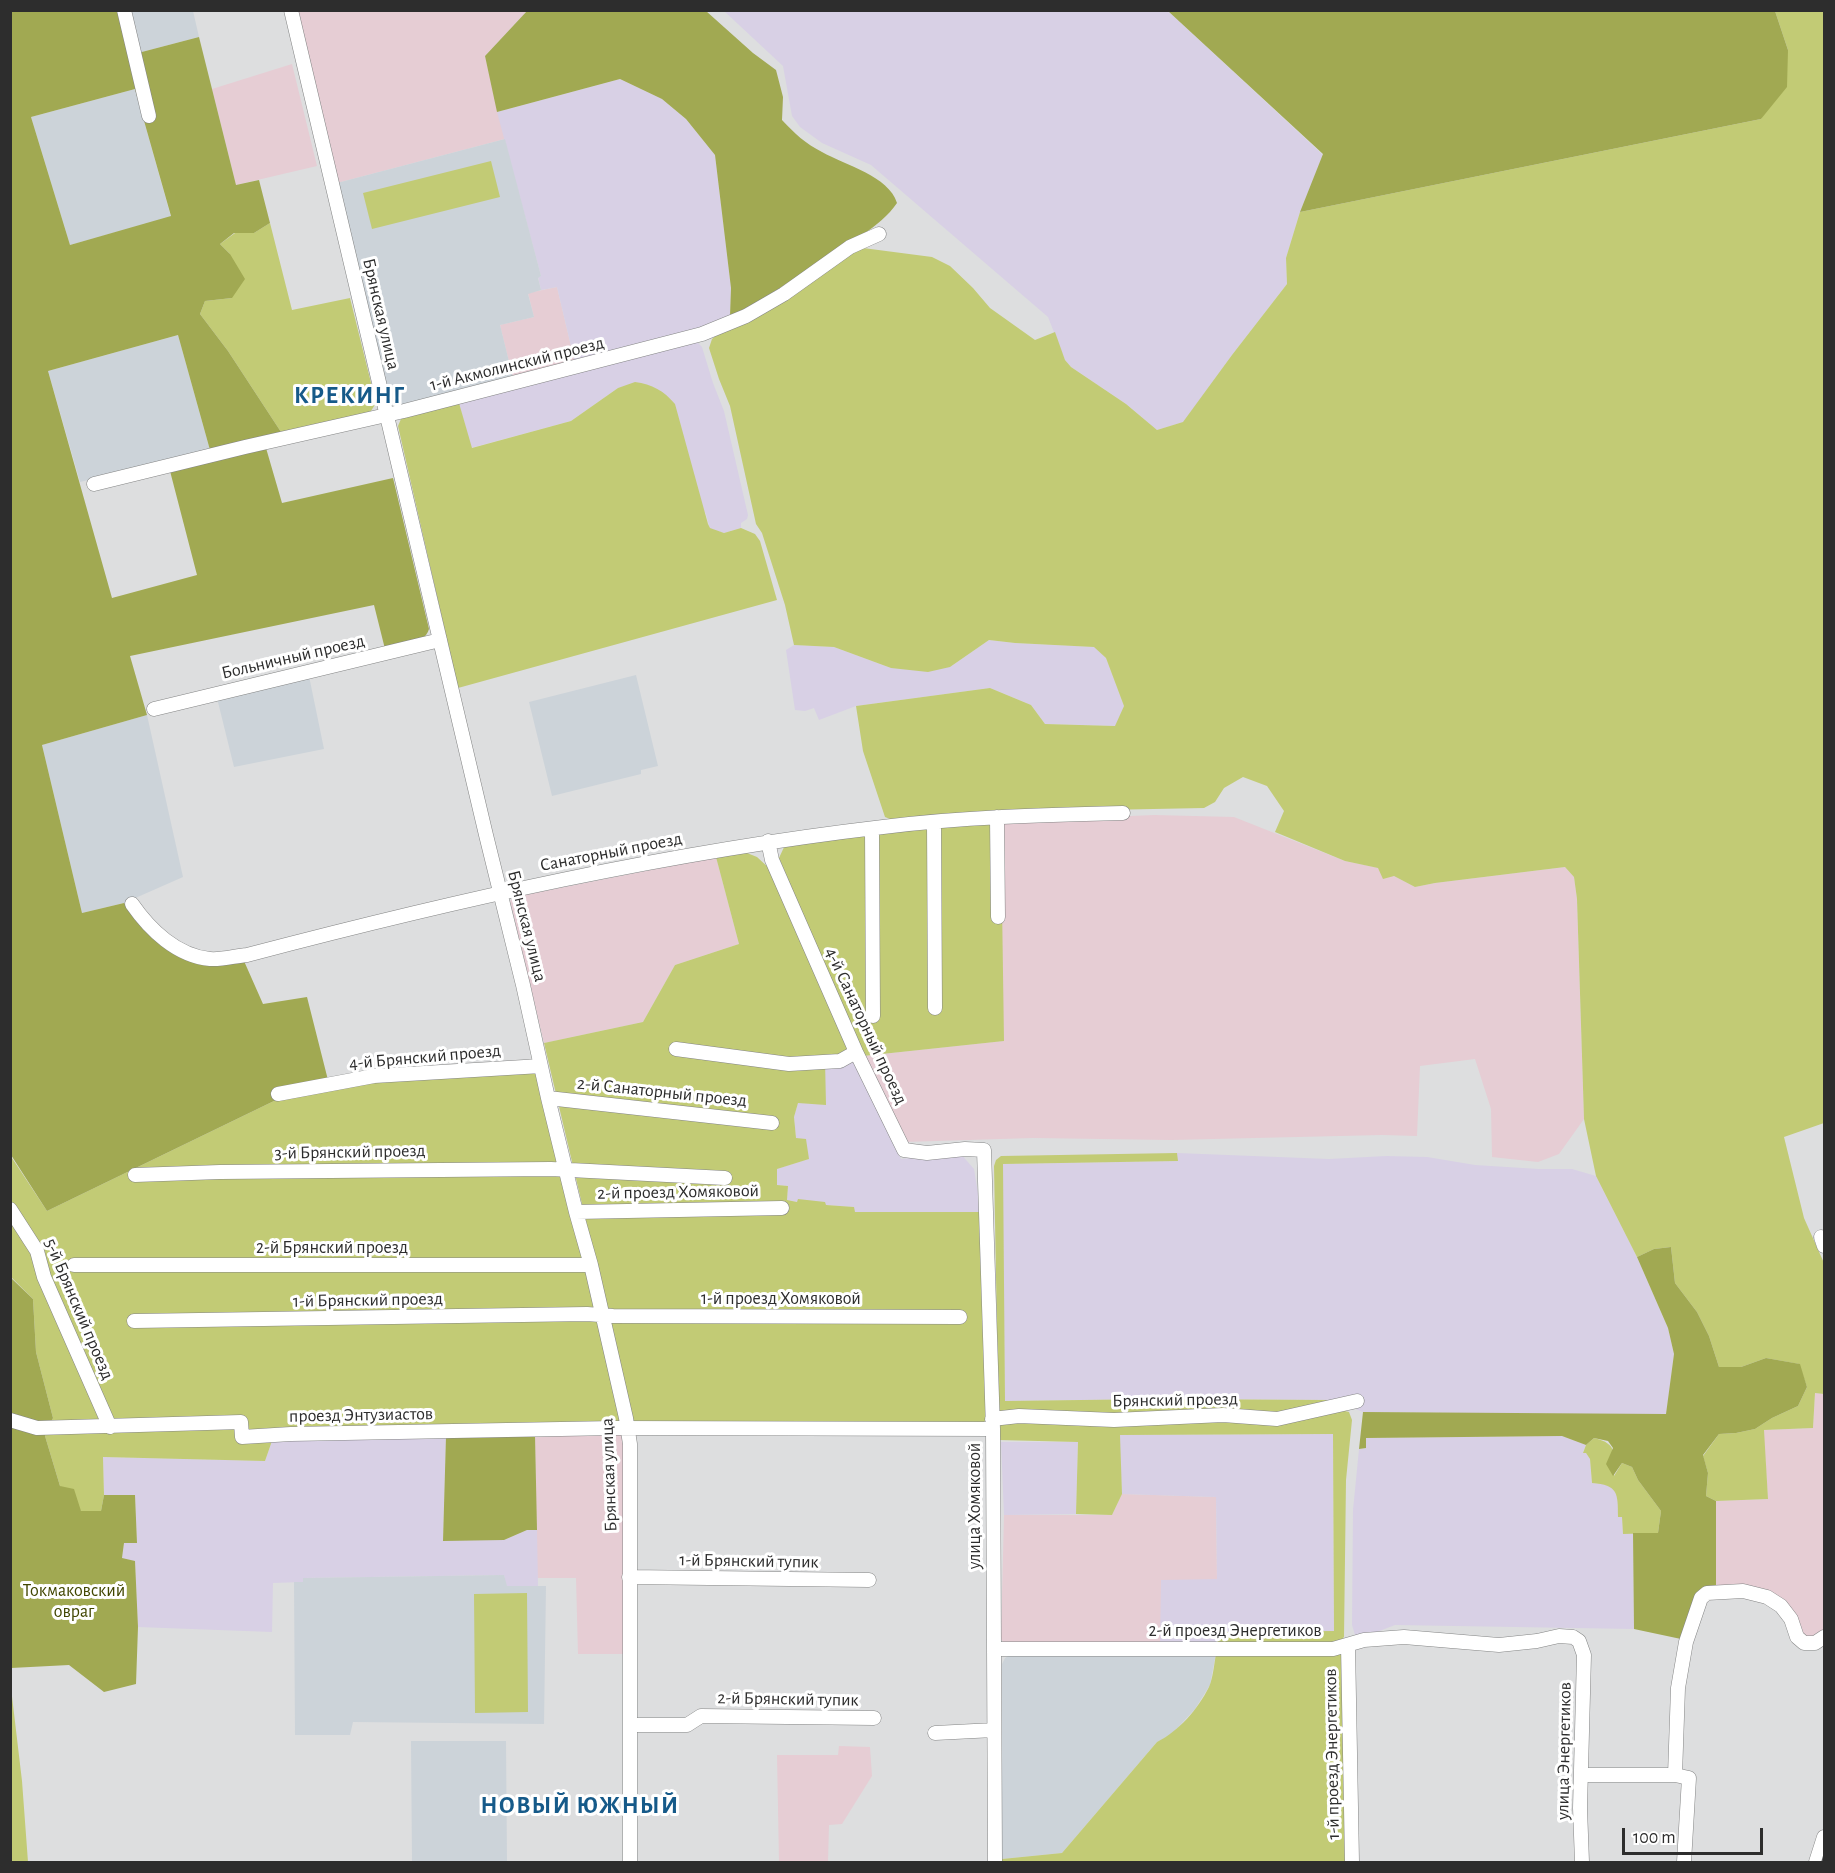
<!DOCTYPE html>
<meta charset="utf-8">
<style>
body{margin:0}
#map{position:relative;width:1835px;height:1873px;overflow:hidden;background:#dddedf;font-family:"Alegreya Sans",sans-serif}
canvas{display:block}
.frame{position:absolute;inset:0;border:12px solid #2d2d2d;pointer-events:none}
.scale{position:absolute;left:1622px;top:1828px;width:141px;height:27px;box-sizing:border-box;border:3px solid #2d2d2d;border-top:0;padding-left:8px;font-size:18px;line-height:21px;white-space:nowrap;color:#2d2d2d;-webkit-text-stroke:4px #fff;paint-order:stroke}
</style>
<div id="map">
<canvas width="1835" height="1873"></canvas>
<div class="frame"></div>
<div class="scale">100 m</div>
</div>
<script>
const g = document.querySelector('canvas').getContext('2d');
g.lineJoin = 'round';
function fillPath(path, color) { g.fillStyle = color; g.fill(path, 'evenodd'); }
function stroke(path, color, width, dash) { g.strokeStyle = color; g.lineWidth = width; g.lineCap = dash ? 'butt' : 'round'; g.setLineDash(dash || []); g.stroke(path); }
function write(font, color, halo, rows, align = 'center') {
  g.font = font + ' "Alegreya Sans",sans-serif'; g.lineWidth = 6; g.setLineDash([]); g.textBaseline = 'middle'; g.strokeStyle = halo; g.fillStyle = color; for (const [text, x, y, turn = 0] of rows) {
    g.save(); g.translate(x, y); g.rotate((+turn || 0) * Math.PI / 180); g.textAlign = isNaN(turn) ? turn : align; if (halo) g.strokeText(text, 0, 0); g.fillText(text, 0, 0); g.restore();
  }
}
const commercial = new Path2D(`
 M296 11H527L485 56 505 139 337 183Z
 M292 64 317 166 236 185 212 89Z
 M557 287 575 363 513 378 500 325 534 317 528 293Z
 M1154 815 1234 817 1345 861 1379 868 1415 887 1435 883 1565 867 1574 877 1577 899 1584 1119 1559 1154 1538 1162 1492 1157 1491 1109 1475 1059 1420 1066 1417 1136 1382 1135 1171 1140 1033 1138 904 1142 863 1056 1003 1041 1001 836 994 822Z
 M716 857 739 944 675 965 643 1022 544 1043 510 901 514 897Z
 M1815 1393 1824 1394V1633L1814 1640 1806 1638 1784 1603 1716 1588V1501L1768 1499 1763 1430 1813 1428Z
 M535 1435H621L623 1438V1654H578L576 1578H537Z
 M1122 1494 1216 1497 1217 1580 1160 1645 1003 1642 1001 1639 1004 1515H1112Z
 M839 1746 870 1747 872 1776 842 1824 829 1825 828 1862H779L777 1755H838Z`);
const industrial = new Path2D(`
 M724 11H1168L1323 155 1300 212 1286 258 1287 284 1232 355 1184 422 1157 430 1126 404 1071 367 1065 360 1048 317 871 165 822 143 800 127 792 116 783 66Z
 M620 79 662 99 686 119 715 155 731 288 730 316 704 329 575 363 557 287 541 290 538 277 541 276 497 112Z
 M691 341 698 343 702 347 713 383 724 411 748 515 747 519 741 523V528L724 533 710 529 706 514 618 388 571 421 471 448 459 403Z
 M989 640 1015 643 1095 647 1106 658 1124 706 1116 726 1045 724 1031 705 990 688 856 706 819 720 814 708 805 711 795 710 786 650 794 645 834 647 891 668 950 667Z
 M853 1059 901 1159 960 1153 974 1169 981 1212H854V1207L825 1205 798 1199V1202L787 1200 788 1186 777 1185 776 1169 809 1159 796 1138 794 1117 798 1103 825 1060Z
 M1177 1153 1329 1159 1386 1156 1427 1157 1475 1165 1539 1169H1572L1596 1176 1637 1257 1668 1328 1674 1354 1666 1415 1363 1412 1334 1400 1157 1399 1005 1401 1002 1164 1177 1161Z
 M1333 1434 1334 1631 1219 1632 1217 1645H1160L1161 1580 1217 1579 1216 1497 1122 1494 1119 1435Z
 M446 1436 443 1540H504L527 1530H537L538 1586H506L504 1575 304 1578 303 1582 273 1583 272 1632 138 1627 135 1562 122 1558 124 1543H137L135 1495H104L103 1457 265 1461 273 1438Z
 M1562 1436 1586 1445 1583 1452 1586 1453 1590 1459 1592 1483 1605 1484 1614 1489 1618 1498V1517L1622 1516 1623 1533H1633L1634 1629 1395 1625 1364 1637 1355 1635 1352 1625 1353 1510 1359 1449 1366 1448 1365 1438Z
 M1001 1442H1078L1076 1514 1004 1515Z`);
const built = new Path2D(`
 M127 11H193L199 37 138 53Z
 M135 89 171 217 70 245 31 117Z
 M505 139 541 276 538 278 541 290 528 294 534 317 500 325 513 378 398 407 388 398 337 183Z
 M178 335 210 450 80 482 48 371Z
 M636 675 658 766 641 770V774L552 796 529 702Z
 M309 676 324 749 234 767 217 698Z
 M147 715 183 877 124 903 82 913 42 745Z
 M504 1575 507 1586H546L544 1724 353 1722 350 1735H295L294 1582H303V1578Z
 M1216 1654 1210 1685 1195 1709 1171 1735 1157 1742 1062 1853 1002 1859V1664L1005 1658 1010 1655Z
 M411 1741H506L507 1862H412Z`);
const green = new Path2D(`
 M1775 11H1824V1123L1784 1137 1804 1218 1824 1263V1394L1815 1393 1813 1428 1764 1430 1768 1499 1716 1501 1706 1496 1708 1473 1703 1456 1719 1434 1736 1433 1755 1429 1772 1418 1798 1406 1807 1387 1799 1364 1766 1358 1741 1367H1719L1709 1336 1697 1312 1675 1283 1671 1247 1654 1249 1637 1257 1596 1176 1584 1119 1577 899 1574 877 1565 867 1435 883 1415 887 1394 876 1383 879 1378 868 1345 861 1275 832 1284 811 1267 786 1243 777 1224 788 1215 802 1204 808 1000 812 895 821 885 817 863 751 856 706 990 688 1031 705 1045 724 1115 726 1124 706 1106 658 1094 647 1015 643 989 640 950 667 928 672 891 668 834 647 794 645 785 605 762 533 756 524 730 406 719 379 709 348 712 339 721 331 844 257 863 248 932 257 950 266 973 288 990 308 1035 340 1055 332 1065 360 1071 367 1126 404 1157 430 1183 422 1232 355 1287 284 1286 258 1300 212 1761 119 1788 50Z
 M491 161 500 197 372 229 363 193Z
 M270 223 292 310 350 298 376 403 371 411 365 414 281 432 228 351 200 314 205 301 232 298 230 254 220 244 235 233H254Z
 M635 382C652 384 664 391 675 404L708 524 710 528 724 533 741 528 755 534 760 541 777 600 458 688 398 426 401 419 408 416 459 403 472 448 571 421 618 388Z
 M994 822 1001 835 1004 1041 863 1056 779 858 785 845 930 826Z
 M742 851 757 857 771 870 853 1059 825 1060 826 1105 798 1103 794 1117 796 1138 806 1139 809 1159 777 1169V1185L788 1186 787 1200 797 1202 798 1199 825 1202 826 1205 854 1207 855 1212H981L988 1419 979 1425 640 1423 634 1421 632 1416 544 1043 643 1022 675 965 739 944 716 857Z
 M537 1069 621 1417 618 1422 273 1438 265 1461 103 1457 104 1495 101 1511H81L60 1486 45 1436 53 1418 36 1352 33 1299 11 1277 10 1155 47 1211 276 1100 377 1080Z
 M1177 1153 1178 1161 1003 1164 1005 1401 1157 1399 1334 1400 1337 1409 1349 1412 1352 1420 1346 1480 1344 1637 1340 1642 1332 1645H1217L1218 1632 1334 1631 1333 1434 1120 1435 1122 1494 1112 1515 1076 1514 1078 1442 999 1440 994 1166 996 1160 1001 1156Z
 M1594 1438C1619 1444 1613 1454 1614 1476L1622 1463 1632 1467 1638 1480 1661 1511 1658 1533 1623 1534 1622 1517H1618C1618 1493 1618 1485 1592 1483L1590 1459 1586 1453H1583L1586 1445Z
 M527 1593 528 1712 475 1713 474 1594Z
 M1343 1653 1348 1862H1002V1859L1062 1853 1157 1742C1179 1731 1198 1709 1209 1687 1213 1678 1214 1665 1216 1654Z
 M11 1688 22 1781 28 1862H11Z`);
const forest = new Path2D(`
 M11 11H118L138 53 199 37 236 185 259 180 270 223 254 233H234L220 244 230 254 245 279 232 298 205 301 200 314 228 351 281 432 210 450 178 335 48 371 112 598 197 575 170 471 266 448 282 503 393 478 429 629C424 646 401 646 385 649L374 605 130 656 147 715 42 745 82 913 124 903 134 916 166 948 244 961 263 1004 307 997 330 1088 276 1100 47 1211 11 1155ZM135 89 171 216 70 245 31 117Z
 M527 11H706L753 53 776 70 783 97 782 120C794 133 806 144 822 152 845 165 889 176 897 203 880 228 848 243 823 260 793 279 763 301 730 316L731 288 715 155 686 119 662 99 620 79 497 112 485 56Z
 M1168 11H1775L1788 50 1787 87 1761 119 1300 212 1323 154Z
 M1671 1247 1675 1283 1697 1312 1709 1336 1719 1367H1741L1766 1358 1800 1364 1807 1387 1798 1406 1772 1418 1755 1429 1736 1433 1719 1434 1703 1455 1708 1473 1706 1496 1716 1501V1588L1681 1639 1634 1629 1633 1533H1658L1661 1511 1638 1480 1632 1467 1622 1463 1613 1476 1606 1464 1613 1448 1608 1441 1594 1438 1586 1445 1562 1436 1366 1438V1448L1359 1449 1363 1412 1666 1414 1674 1354 1668 1328 1637 1257 1654 1249Z
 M10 1277 33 1299 36 1352 53 1418 45 1436 60 1486 74 1489 81 1511H101L104 1495H135L137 1543H124L122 1558 135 1561 138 1627 136 1684 104 1692 69 1665 11 1668Z
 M535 1435 537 1530H527L504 1540 443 1541 446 1436Z`);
const minor = new Path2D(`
 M124 10 149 116
 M291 10 486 835 523 985 548 1098 576 1212 591 1265 626 1418 630 1444V1862
 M94 484 245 447 404 411 702 334 746 316 784 294 850 247 879 234
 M154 709 440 640
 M997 817 998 917
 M934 822 935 1008
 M872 829 873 1016
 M768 841 772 860 856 1052 904 1150 927 1153 965 1149 984 1150 993 1429 995 1862
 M132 904C150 930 177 956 210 959 222 960 235 956 247 955 456 900 668 852 883 827 962 817 1042 815 1123 813
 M676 1049 789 1064 840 1061 856 1052
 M278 1094 374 1076 541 1066
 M548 1098 772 1123
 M135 1175 220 1172 551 1169 725 1178
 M10 1209 37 1251 44 1277 110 1427
 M576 1212 782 1208
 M1821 1237 1824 1246
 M74 1265H591
 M134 1321 587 1314 613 1316 960 1317
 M992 1419 1019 1416 1114 1420 1223 1415 1277 1419 1357 1401
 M10 1420 37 1428 241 1422 242 1437 291 1434 615 1428 993 1429
 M629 1577 869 1580
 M1348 1645 1352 1862
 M994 1649H1333L1364 1640 1404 1637 1499 1645 1537 1641 1559 1636 1573 1637 1579 1641 1584 1655 1580 1808 1582 1862
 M631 1725H687L701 1716 874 1718
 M935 1733 994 1730
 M1582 1775H1675L1689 1778 1684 1862
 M1675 1775 1678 1688 1686 1642 1701 1598 1707 1593 1743 1591 1767 1597 1781 1606 1791 1619 1797 1637 1804 1643H1815L1824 1637
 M1816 1862 1824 1837`);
const tram = new Path2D(`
 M1822 1862 1824 1855`);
const streetNames = [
 ["Брянская улица",381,314,77],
 ["1-й Акмолинский проезд",517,364,-14],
 ["Больничный проезд",293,657,-13],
 ["Санаторный проезд",611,852,-11],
 ["Брянская улица",527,926,76],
 ["4-й Санаторный проезд",866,1026,65],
 ["4-й Брянский проезд",425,1057,-5],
 ["2-й Санаторный проезд",662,1092,6],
 ["3-й Брянский проезд",350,1152,-1],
 ["2-й проезд Хомяковой",678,1192,-1],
 ["2-й Брянский проезд",332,1248],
 ["1-й проезд Хомяковой",781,1299],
 ["1-й Брянский проезд",368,1300,-1],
 ["5-й Брянский проезд",79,1309,67],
 ["Брянский проезд",1175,1400,-1],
 ["проезд Энтузиастов",361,1415,-1],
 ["Брянская улица",609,1475,-92],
 ["улица Хомяковой",975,1506,-90],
 ["1-й Брянский тупик",749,1561,1],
 ["2-й проезд Энергетиков",1235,1631],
 ["2-й Брянский тупик",788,1699,1],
 ["улица Энергетиков",1564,1751,-89],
 ["1-й проезд Энергетиков",1332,1754,-91]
];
const parkNames = [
 ["Токмаковский",74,1591],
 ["овраг",74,1612]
];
const districtNames = [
 ["КРЕКИНГ",350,396],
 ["НОВЫЙ ЮЖНЫЙ",580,1806]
];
fillPath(commercial, '#e6cdd4');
fillPath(industrial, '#d8d0e5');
fillPath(built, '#ccd3d9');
fillPath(green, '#c2cb75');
fillPath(forest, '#a1a952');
stroke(minor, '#848585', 15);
stroke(minor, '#fff', 14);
stroke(tram, '#555656', 1.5);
write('18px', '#2d2d2d', '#fff', streetNames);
write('18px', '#414600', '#fff', parkNames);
g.letterSpacing = '1.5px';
write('bold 24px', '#165a89', '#fff', districtNames);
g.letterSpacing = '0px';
</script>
